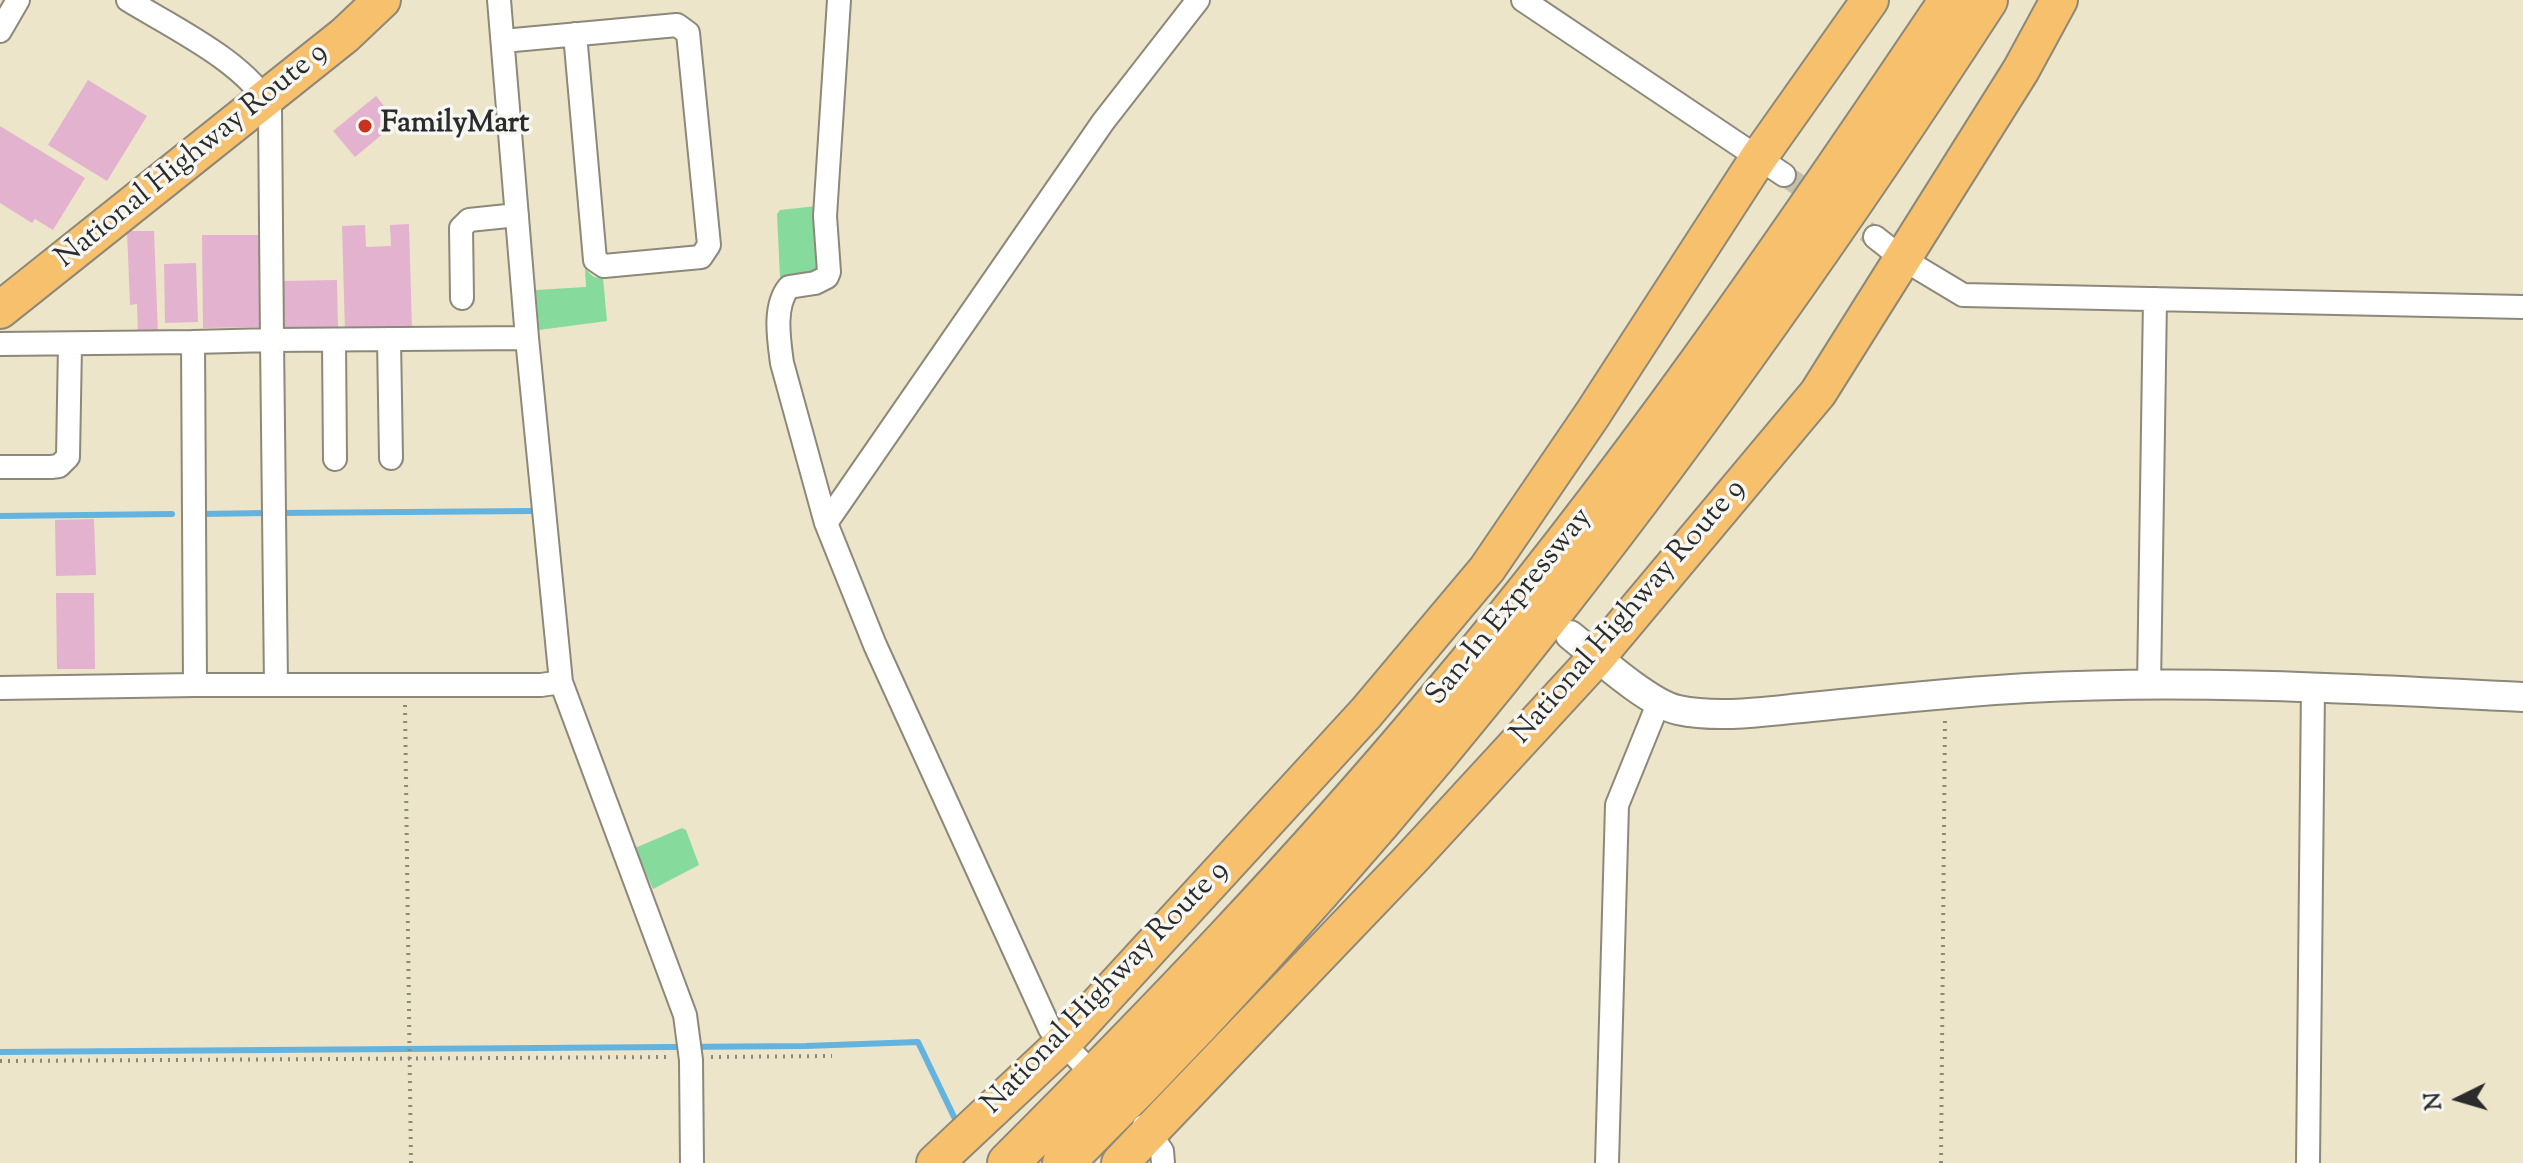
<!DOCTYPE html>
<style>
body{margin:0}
#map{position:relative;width:2523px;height:1163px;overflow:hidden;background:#ece5ca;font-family:"Sorts Mill Goudy",serif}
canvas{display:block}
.north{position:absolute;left:2419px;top:1059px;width:80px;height:80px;-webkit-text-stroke:6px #f6f6f2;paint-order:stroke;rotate:265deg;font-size:22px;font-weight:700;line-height:32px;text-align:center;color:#2b2b2b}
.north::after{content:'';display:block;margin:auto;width:28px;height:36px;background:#2b2b2b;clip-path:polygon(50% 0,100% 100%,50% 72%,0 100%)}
</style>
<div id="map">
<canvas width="2523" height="1163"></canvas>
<div class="north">N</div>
</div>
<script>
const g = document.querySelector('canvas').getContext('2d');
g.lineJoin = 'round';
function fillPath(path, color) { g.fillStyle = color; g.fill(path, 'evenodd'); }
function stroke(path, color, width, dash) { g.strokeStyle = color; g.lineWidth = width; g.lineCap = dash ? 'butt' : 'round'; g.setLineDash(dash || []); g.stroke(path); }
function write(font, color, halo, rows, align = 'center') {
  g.font = font + ' "Sorts Mill Goudy",serif'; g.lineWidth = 7; g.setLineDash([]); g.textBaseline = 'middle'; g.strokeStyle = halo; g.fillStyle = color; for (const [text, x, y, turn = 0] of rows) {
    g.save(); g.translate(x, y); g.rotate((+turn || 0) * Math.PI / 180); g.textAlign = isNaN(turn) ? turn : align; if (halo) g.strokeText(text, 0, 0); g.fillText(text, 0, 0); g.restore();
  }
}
const green = new Path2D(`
 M817 206 823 262 816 276 780 277 777 214 780 210Z
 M585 269 594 277 603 278 607 321 539 330 536 290 586 287Z
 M682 828 686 830 699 865 653 889 635 848Z`);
const stream = new Path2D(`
 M280 513 532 511
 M201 514 267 513
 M0 516 172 514
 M0 1052 806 1046 918 1042 956 1121`);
const building = new Path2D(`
 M88 80 147 116 107 181 48 145Z
 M376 96 397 122 355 157 333 131Z
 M0 126 85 178 53 230 35 219 32 223 0 203Z
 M409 224 412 330 345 333 342 226 365 225 366 247 391 246 390 225Z
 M127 231H154L158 334 138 335 137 304 130 305Z
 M202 235H266L267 327 203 328Z
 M196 263 198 322 165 323 164 264Z
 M337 280 338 330 282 331V281Z
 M94 519 96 575 56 576 55 520Z
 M56 593H94L95 669H57Z`);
const minorTunnel = new Path2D(`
 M1784 175 1875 237`);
const path = new Path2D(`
 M405 705 411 1163
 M711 1057 832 1056
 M0 1061 670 1057
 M1941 1163 1945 717`);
const minor = new Path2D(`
 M128 0C170 26 250 64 270 109L272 340 193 342
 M499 0 527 338 561 682 685 1015 691 1060 692 1163
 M839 0 825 216 829 272 827 277 815 283 789 287C773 306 779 340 782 363L826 523 875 645 1050 1029 1083 1064
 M1523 0 1784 175
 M0 31 18 0
 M503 41 677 25 688 33 709 245 701 257 604 266 595 260 575 34
 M1875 237 1903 259 1963 295 2523 307
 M462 298 461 228 469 220 517 215
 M389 339 391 458
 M334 340 335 459
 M0 344 193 342 195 685
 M0 467H51L59 466 68 457 70 345
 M826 523 1103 122 1198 0
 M276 685 272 340 527 338
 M2149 686 2155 299
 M0 688 195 685H541L561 682
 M1144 1126 1162 1151 1163 1163
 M1607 1163 1617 805 1658 704
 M2308 1163 2313 687`);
const tertiary = new Path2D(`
 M1570 635C1595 655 1649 704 1678 710 1720 719 1768 711 1811 707 1883 700 1955 692 2027 688 2192 679 2358 689 2523 697`);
const trunk = new Path2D(`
 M0 310 345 35 382 0
 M935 1163 1063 1043 1366 713 1487 569 1592 415 1759 157 1870 0
 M1120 1163 1411 859 1597 657 1818 393 2021 70 2059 0`);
const motorway = new Path2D(`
 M1008 1163C1156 1015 1300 865 1434 705 1622 483 1788 241 1950 0
 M1063 1163C1417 814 1717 416 1987 0`);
const markers = [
 [365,126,8,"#c8321e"]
];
const poiNames = [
 ["FamilyMart",381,126]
];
const streetNames = [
 ["National Highway Route 9",193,157,-39],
 ["San-In Expressway",1511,608,-51],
 ["National Highway Route 9",1630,613,-49],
 ["National Highway Route 9",1107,989,-46]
];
fillPath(green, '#85da9c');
stroke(stream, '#64b3de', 6);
fillPath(building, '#e3b2ce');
stroke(minorTunnel, '#c5c0aa', 22, [22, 11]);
stroke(minor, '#8c887a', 26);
stroke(tertiary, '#8c887a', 32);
stroke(trunk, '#8c887a', 40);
stroke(motorway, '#8c887a', 44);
stroke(path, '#8c887a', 4, [2, 6]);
stroke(minor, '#fff', 22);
stroke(tertiary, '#fff', 28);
stroke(trunk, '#f7c06c', 36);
stroke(motorway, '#f7c06c', 40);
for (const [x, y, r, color] of markers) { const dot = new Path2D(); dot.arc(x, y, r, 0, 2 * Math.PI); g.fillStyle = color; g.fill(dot); stroke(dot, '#f6f6f2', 3); }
write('bold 30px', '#2b2b2b', '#f6f6f2', poiNames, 'left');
write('30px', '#2b2b2b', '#f6f6f2', streetNames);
</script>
